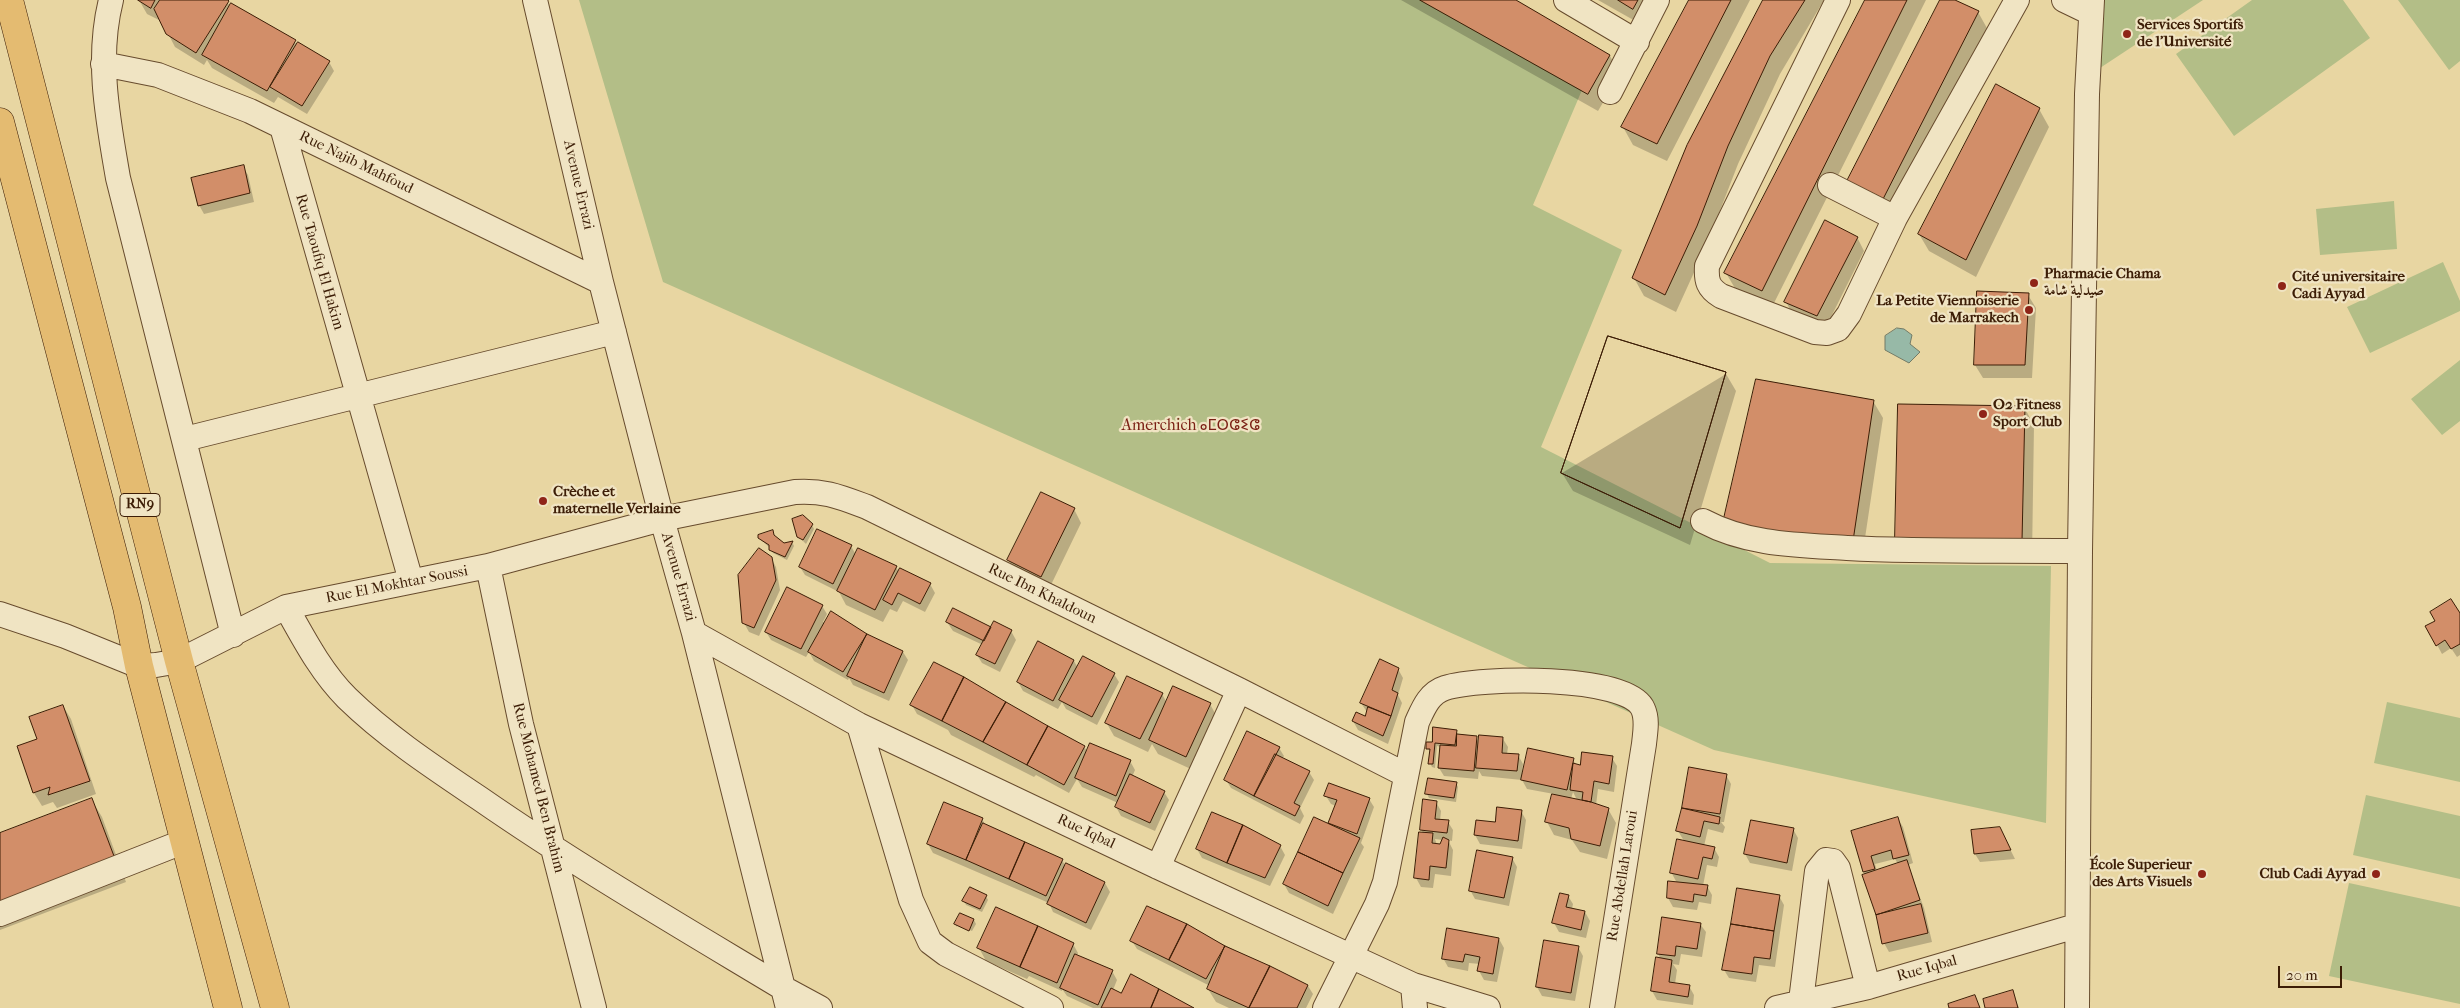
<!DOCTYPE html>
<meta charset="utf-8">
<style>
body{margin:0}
#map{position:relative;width:2460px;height:1008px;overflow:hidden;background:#e8d6a2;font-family:"IM FELL French Canon",serif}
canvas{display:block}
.scale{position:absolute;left:2278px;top:966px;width:64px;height:22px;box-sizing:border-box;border:2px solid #3c1d06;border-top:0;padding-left:6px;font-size:15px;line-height:18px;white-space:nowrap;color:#3c1d06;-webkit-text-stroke:4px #f0e4c3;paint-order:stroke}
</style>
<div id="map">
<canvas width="2460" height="1008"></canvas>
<div class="scale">20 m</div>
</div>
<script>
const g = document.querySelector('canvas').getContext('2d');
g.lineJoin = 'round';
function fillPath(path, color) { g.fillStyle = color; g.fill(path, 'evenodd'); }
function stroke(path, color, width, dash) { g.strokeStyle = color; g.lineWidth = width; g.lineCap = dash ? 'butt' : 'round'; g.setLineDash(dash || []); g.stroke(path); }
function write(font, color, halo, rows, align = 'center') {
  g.font = font + ' "IM FELL French Canon",Amiri,"Noto Sans Tifinagh",serif'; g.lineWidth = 4.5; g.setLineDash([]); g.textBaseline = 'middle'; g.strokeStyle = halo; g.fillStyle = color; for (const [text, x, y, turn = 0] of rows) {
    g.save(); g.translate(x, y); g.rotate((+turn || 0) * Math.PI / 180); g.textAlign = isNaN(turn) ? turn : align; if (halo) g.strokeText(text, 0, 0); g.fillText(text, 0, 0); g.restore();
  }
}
const green = new Path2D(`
 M579 0H1443L1585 83 1533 205 1622 250 1541 447 1770 563 2051 566 2046 823 1714 750 663 282Z
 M2104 0H2203L2100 68Z
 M2252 0H2343L2370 38 2234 136 2176 54Z
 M2398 0H2460V61L2449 70Z
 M2394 201 2397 249 2320 255 2316 209Z
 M2443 262 2460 301V311L2370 353 2347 307Z
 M2460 360V421L2442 435 2411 399Z
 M2387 702 2460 718V782L2374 763Z
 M2366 795 2460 816V879L2353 855Z
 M2349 883 2460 907V1004L2329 976Z`);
const water = new Path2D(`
 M1897 328 1904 329 1912 335 1910 344 1920 352 1909 363 1885 350V336Z`);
const shadow = new Path2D(`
 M139 0H225L231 7 329 62 334 71 307 114 278 97 274 103 212 68 207 60 204 65 175 47 160 18 159 20 147 14Z
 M1401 0H1513L1610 56 1620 74 1598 111Z
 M1598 0H1658L1644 26Z
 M1690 0H1750L1667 161 1633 145 1623 127Z
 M1765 0H1824L1780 74 1738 164 1707 244 1676 312 1644 296 1634 278Z
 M1866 0H1926L1772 307 1736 290 1726 273Z
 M1941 0H1952L1978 12 1988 30 1892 220 1858 200Z
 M2039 109 2049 127 1976 277 1929 251 1919 234Z
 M243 167 248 175 254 202 204 214 199 205Z
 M1857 237 1864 251 1825 329 1793 315 1786 302Z
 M2028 295 2036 308 2032 378H1983L1975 365Z
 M1726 374 1736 391 1690 545 1573 491 1562 473Z
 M1873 401 1883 418 1862 558 1733 545Z
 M2024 407 2034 425 2032 558 1907 557Z
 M1074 509 1081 523 1049 589 1016 573 1008 560Z
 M812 525 814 529 806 544 798 536Z
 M775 537 784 544 792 542 794 546 787 560 773 553 770 548 759 538Z
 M851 546 856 555 896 567 899 572 930 584 935 593 925 612 903 601 897 612 890 609 883 622 846 605 839 592 805 575 800 567Z
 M771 558 776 567 780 590 759 636 749 632 744 623Z
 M822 606 827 614 823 622 866 635 903 652 908 660 889 701 853 685 849 678 848 680 814 661 809 652 806 657 771 640 766 632Z
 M2460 616V655L2457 657 2451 648 2442 654 2427 626Z
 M947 622 1011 631 1016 640 1000 672 982 663 977 655 983 645 953 631Z
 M1039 643 1074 661 1078 668 1114 674 1119 682 1097 725 1066 709 1062 702 1058 709 1023 691 1018 682Z
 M1398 669 1403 678 1398 695 1402 703 1388 744 1358 730 1353 721 1365 717 1367 712 1361 703Z
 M1162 694 1167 703 1210 704 1217 717 1193 770 1158 754 1152 744 1148 752 1114 736 1106 722Z
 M912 705 1084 747 1088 752 1130 761 1135 770 1132 777 1164 792 1169 800 1155 831 1121 816 1116 807 1118 803 1082 787 1077 779 1069 793 1036 775 1034 777 951 735 948 730 917 714Z
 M63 706 71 719 96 794 57 808 53 802 42 806 34 793 18 747 39 740Z
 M1456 731 1459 736 1476 737 1479 742 1503 739 1508 747 1507 754 1518 755 1523 764 1522 773 1573 760 1576 765 1581 766 1612 758 1617 766 1614 792 1598 789 1596 805 1608 809 1616 823 1607 859 1580 852 1572 840 1554 835 1547 822 1554 794 1527 789 1522 780 1482 776 1479 771 1478 779 1444 776 1439 768 1441 747 1437 746 1435 768 1432 767 1430 763 1431 752 1427 748ZM1573 792 1577 800 1571 799Z
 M1279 748 1284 756 1282 759 1309 772 1314 780 1300 808 1304 816 1300 824 1231 788 1226 780Z
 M1690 769 1726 775 1731 784 1724 822H1721L1725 827 1723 833 1708 829 1704 846 1714 848 1719 857 1717 867 1707 865 1703 886H1707L1712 895 1711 904 1699 902 1697 910 1673 907 1668 898 1677 883 1671 872 1684 841 1678 831Z
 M1456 783 1458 787 1456 802 1429 798 1427 794Z
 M1326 796 1369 799 1374 807 1361 843 1364 847 1333 914 1289 893 1284 884 1329 825 1336 806 1331 804Z
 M91 799 102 817 126 882 0 930V834Z
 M1436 802 1441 811 1440 821 1448 822 1453 830 1452 841 1448 840 1453 850 1451 876 1435 874 1433 888 1421 887 1416 878 1423 833 1421 829ZM1435 839 1443 840 1440 845H1437Z
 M1521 811 1526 820 1522 849 1480 844 1475 835 1477 821 1496 824Z
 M982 819 986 826 1062 860 1066 867 1067 865 1105 883 1110 892 1091 930 1053 912 1049 903 933 853 928 844Z
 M1898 819 1903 827 1913 863 1908 865 1924 908 1932 942 1889 952 1884 943 1852 832ZM1895 859 1898 864 1877 871 1875 864Z
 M1793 829 1798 838 1792 871 1750 863 1745 854Z
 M2004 837 2015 859 1980 862 1975 854Z
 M1280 846 1285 855 1270 886 1202 858 1197 849Z
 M1512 858 1517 867 1509 906 1475 899 1470 890Z
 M986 896 988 900 982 912 966 905 964 901Z
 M1568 896 1573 904 1572 909 1585 912 1590 921 1586 938 1559 932 1554 923Z
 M1779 896 1784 905 1775 967 1759 965 1756 982 1729 978 1724 970Z
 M1147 907 1308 986 1313 994 1306 1008H1229L1216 1002 1208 989 1210 986 1137 949 1132 941Z
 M961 914 974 920 976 924 972 931 957 924V927L955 924Z
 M1700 924 1706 932 1702 957 1681 954 1679 965 1673 964 1677 970 1675 984 1689 986 1694 995 1693 1005 1657 1000 1652 991 1661 959 1658 954Z
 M1499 939 1504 948 1497 982 1484 980 1479 971 1480 964 1469 963 1468 971 1448 967 1443 958Z
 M1073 944 1078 953 1077 956 1112 971 1117 980 1113 990 1122 995 1191 1008H1093L1067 996 1062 989V991L1029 976 1027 979 986 961 979 948Z
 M1578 947 1583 956 1575 1001 1542 996 1537 987Z
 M2012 991 2019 1008H1987Z`);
const building = new Path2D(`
 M138 0H155L151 8Z
 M160 0H228L229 1 196 53 166 34 154 9Z
 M1420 0H1516L1610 55 1588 94Z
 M1618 0H1638L1633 9Z
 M1689 0H1731L1657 144 1621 127Z
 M1763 0H1805L1770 56 1728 146 1697 226 1665 295 1632 278 1687 145Z
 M1865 0H1907L1762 291 1724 273Z
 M1940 0H1955L1979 11 1881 203 1846 183Z
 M231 3 296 40 267 91 202 55Z
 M298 42 330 61 302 106 270 87Z
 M1996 84 2040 108 1966 260 1918 234Z
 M244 165 250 193 198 206 191 178Z
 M1825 220 1858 237 1817 316 1784 302Z
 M1977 291 2029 293 2025 365H1974Z
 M1608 336 1726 372 1680 528 1561 473Z
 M1608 336 1726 372 1680 528 1561 473Z
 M1756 379 1874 400 1853 541 1722 527Z
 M1898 404 2025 406 2022 541 1895 539Z
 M1041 492 1075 508 1041 577 1007 560Z
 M803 515 813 524 803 540 797 537 792 519Z
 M817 529 852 545 833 584 799 567Z
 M773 530 774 535 784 543 793 541 785 557 769 550V545L758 538V535Z
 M759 548 772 557 776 580 754 628 742 623 738 575Z
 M858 548 897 566 875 610 837 591Z
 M900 568 931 583 920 604 898 593 892 605 883 600Z
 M787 587 823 605 801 649 765 632Z
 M2451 599 2460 613V644L2451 649 2445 640 2436 646 2425 626 2435 621 2430 612Z
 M953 608 991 627 984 641 946 622Z
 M831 611 867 634 843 672 808 652Z
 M994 621 1012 630 995 664 976 655Z
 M867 634 903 651 884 693 847 676Z
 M1038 641 1074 660 1053 701 1017 682Z
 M1083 656 1115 673 1092 717 1059 700Z
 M1380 659 1399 668 1392 690 1398 693 1391 716 1360 703Z
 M934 662 964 677 942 721 910 705Z
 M1127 676 1163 693 1140 739 1105 723Z
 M964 677 1006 702 983 742 942 721Z
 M1173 686 1211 703 1186 757 1149 740Z
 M1006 702 1048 726 1027 765 983 742Z
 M63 705 90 781 48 795 50 787 33 793 17 746 37 739 29 717Z
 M1368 707 1391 716 1383 736 1352 721 1356 712 1365 716Z
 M1048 726 1085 746 1064 785 1027 765Z
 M1433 727 1457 730 1455 745 1435 743 1433 764H1428L1430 749H1426V742H1432Z
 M1247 731 1280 747 1254 796 1224 780Z
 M1457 734 1477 736 1474 771 1438 768 1440 745 1456 746Z
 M1479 735 1503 737 1502 753 1519 754 1517 771 1476 768Z
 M1090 743 1131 760 1116 796 1075 778Z
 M1528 748 1574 758 1567 790 1521 780Z
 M1582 752 1613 756 1609 784 1594 781 1591 802 1582 800 1583 792 1570 790 1573 763 1580 765Z
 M1275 754 1310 771 1294 803 1300 806 1295 816 1254 796Z
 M1689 767 1727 774 1720 814 1682 808Z
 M1130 774 1165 791 1150 823 1115 807Z
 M1428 778 1457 782 1454 798 1425 794Z
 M1329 783 1370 798 1357 834 1328 823 1337 800 1324 796Z
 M1552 794 1591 802 1609 808 1600 846 1571 839 1569 828 1545 822Z
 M92 798 117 864 0 909V833Z
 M1423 799 1437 801 1435 819 1449 820 1447 833 1420 830Z
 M944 802 983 818 966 860 927 844Z
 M1497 807 1522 810 1518 841 1474 835 1476 820 1495 822Z
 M1682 808 1720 817 1719 824 1704 821 1700 837 1676 831Z
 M1212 812 1243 825 1227 863 1196 849Z
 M1314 817 1360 838 1343 873 1298 852Z
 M1898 817 1909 855 1893 859 1891 850 1871 856 1875 869 1863 872 1851 831Z
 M1751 820 1794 828 1787 863 1744 854Z
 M983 823 1025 842 1009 879 966 860Z
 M1243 825 1281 845 1265 878 1227 863Z
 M2000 827 2011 850 1974 854 1971 830Z
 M1419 832 1433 833 1432 843 1440 844 1443 837 1449 840 1446 868 1430 866 1429 880 1414 878Z
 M1677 839 1715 847 1712 859 1703 857 1698 879 1670 873Z
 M1025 842 1063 859 1046 896 1009 879Z
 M1477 850 1513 857 1504 898 1469 891Z
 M1298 852 1343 873 1328 906 1283 884Z
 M1907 860 1920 900 1876 915 1862 875Z
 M1066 863 1105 882 1086 923 1047 904Z
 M1668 881 1708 885 1706 896 1694 894 1693 902 1667 898Z
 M970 887 987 895 980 909 962 901Z
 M1737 888 1780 895 1774 931 1731 924Z
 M1560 893 1569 895 1566 907 1585 911 1581 930 1552 923Z
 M1921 904 1928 933 1882 944 1876 915Z
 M1147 906 1187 924 1169 960 1130 941Z
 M996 907 1038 926 1020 967 977 948Z
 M960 913 974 919 969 931 954 924Z
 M1662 917 1701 923 1697 949 1676 946 1675 956 1657 954Z
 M1187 924 1225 946 1206 979 1169 960Z
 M1731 924 1774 931 1770 959 1754 957 1752 974 1722 970Z
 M1038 926 1074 943 1057 983 1020 967Z
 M1447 928 1499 938 1493 974 1477 971 1480 957 1465 954 1463 962 1442 959Z
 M1544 940 1579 946 1571 993 1536 987Z
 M1225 946 1270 966 1249 1008 1207 989Z
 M1075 954 1113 970 1098 1005 1060 988Z
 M1656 957 1672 960 1669 982 1690 985 1688 997 1651 991Z
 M1270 966 1308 985 1297 1008H1249Z
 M1131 974 1159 989 1151 1008H1101L1111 988 1121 993Z
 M1159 989 1194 1008H1151Z
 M2013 990 2018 1008H1985L1983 999Z
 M1975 995 1980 1008H1949L1948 1004Z`);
const street = new Path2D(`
 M111 0C96 59 108 120 118 178L233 635
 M535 0 601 282 662 519 694 633 788 1008
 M1566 0 1637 42
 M1838 0 1707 266C1706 281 1708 288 1721 296L1815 332 1827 333 1838 329 1849 314 1895 218 2017 0
 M2064 0 2091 13
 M103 64 158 75 250 111 601 282
 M1610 92 1657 0
 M282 127 411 581
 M1830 185 1895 218
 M185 439 614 332
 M1703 521C1748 545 1797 545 1847 548 1924 552 2002 550 2080 551
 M488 566 521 724 594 1008
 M286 607C304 639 321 672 347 698 386 736 433 767 479 798 577 866 680 926 783 988L820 1008
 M0 614 65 636 139 666 156 665 179 661 286 607 488 566 662 519 795 492C824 490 840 497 867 507L1239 690 1406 775
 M694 633 859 725 1158 867 1413 985 1488 1008
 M859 725 911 900 930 942 946 954 1051 1008
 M1158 867 1239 690
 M0 914 185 841
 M1413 985 1415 1008
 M1801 1001 1817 871 1826 860 1833 861 1838 868 1868 987
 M1325 1008 1377 904 1385 882 1417 722C1423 709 1429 693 1445 688 1478 677 1628 674 1643 709 1648 720 1645 733 1644 744L1602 1008
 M1777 1008 1868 987 2076 926
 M2077 1008 2080 551 2087 94 2092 0`);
const primary = new Path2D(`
 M9 0 179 661 275 1008
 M0 122 127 607 139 666 228 1008`);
const markers = [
 [2127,34,5,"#8f2418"],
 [2034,283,5,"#8f2418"],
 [2282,286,5,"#8f2418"],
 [2029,310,5,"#8f2418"],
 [1983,414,5,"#8f2418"],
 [543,501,5,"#8f2418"],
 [2202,874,5,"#8f2418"],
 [2376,874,5,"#8f2418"]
];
const shields = [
 [140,505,40]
];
const shieldNames = [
 ["RN9",140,505]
];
const poiNames = [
 ["Services Sportifs",2137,25],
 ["de l'Université",2137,42],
 ["Pharmacie Chama",2044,274],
 ["صيدلية شامة",2044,291],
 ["Cité universitaire",2292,277],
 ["Cadi Ayyad",2292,294],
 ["La Petite Viennoiserie",2019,301,"right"],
 ["de Marrakech",2019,318,"right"],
 ["O2 Fitness",1993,405],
 ["Sport Club",1993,422],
 ["Crèche et",553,492],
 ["maternelle Verlaine",553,509],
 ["École Superieur",2192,865,"right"],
 ["des Arts Visuels",2192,882,"right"],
 ["Club Cadi Ayyad",2366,874,"right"]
];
const streetNames = [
 ["Rue Najib Mahfoud",356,163,26],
 ["Avenue Errazi",578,185,77],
 ["Rue Taoufiq El Hakim",319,262,74],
 ["Avenue Errazi",678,577,74],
 ["Rue El Mokhtar Soussi",397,585,-11],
 ["Rue Ibn Khaldoun",1042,594,26],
 ["Rue Mohamed Ben Brahim",538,788,76],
 ["Rue Iqbal",1086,832,25],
 ["Rue Abdellah Laroui",1623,876,-81],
 ["Rue Iqbal",1927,969,-16]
];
const neighbourhoodNames = [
 ["Amerchich ⴰⵎⵔⵛⵉⵛ",1191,426]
];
fillPath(green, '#b3be87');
fillPath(water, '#97b9a7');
stroke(water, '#737b67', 1);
fillPath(shadow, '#0003');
fillPath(building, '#d28e69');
stroke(building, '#3c1d06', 1);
stroke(street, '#674b2d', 26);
stroke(primary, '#3c1d06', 29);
stroke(street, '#f0e4c3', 24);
stroke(primary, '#e4bb71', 28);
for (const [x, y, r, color] of markers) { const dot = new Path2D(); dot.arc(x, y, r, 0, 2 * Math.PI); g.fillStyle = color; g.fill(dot); stroke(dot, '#f0e4c3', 2); }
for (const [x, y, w] of shields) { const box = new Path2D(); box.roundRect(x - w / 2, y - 11.5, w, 23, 4); g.fillStyle = '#f0e4c3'; g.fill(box); stroke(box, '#3c1d06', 1); }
write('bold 14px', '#3c1d06', null, shieldNames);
write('bold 15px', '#3c1d06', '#f0e4c3', poiNames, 'left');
write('15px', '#3c1d06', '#f0e4c3', streetNames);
write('16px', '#7a1f14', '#f0e4c3', neighbourhoodNames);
</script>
